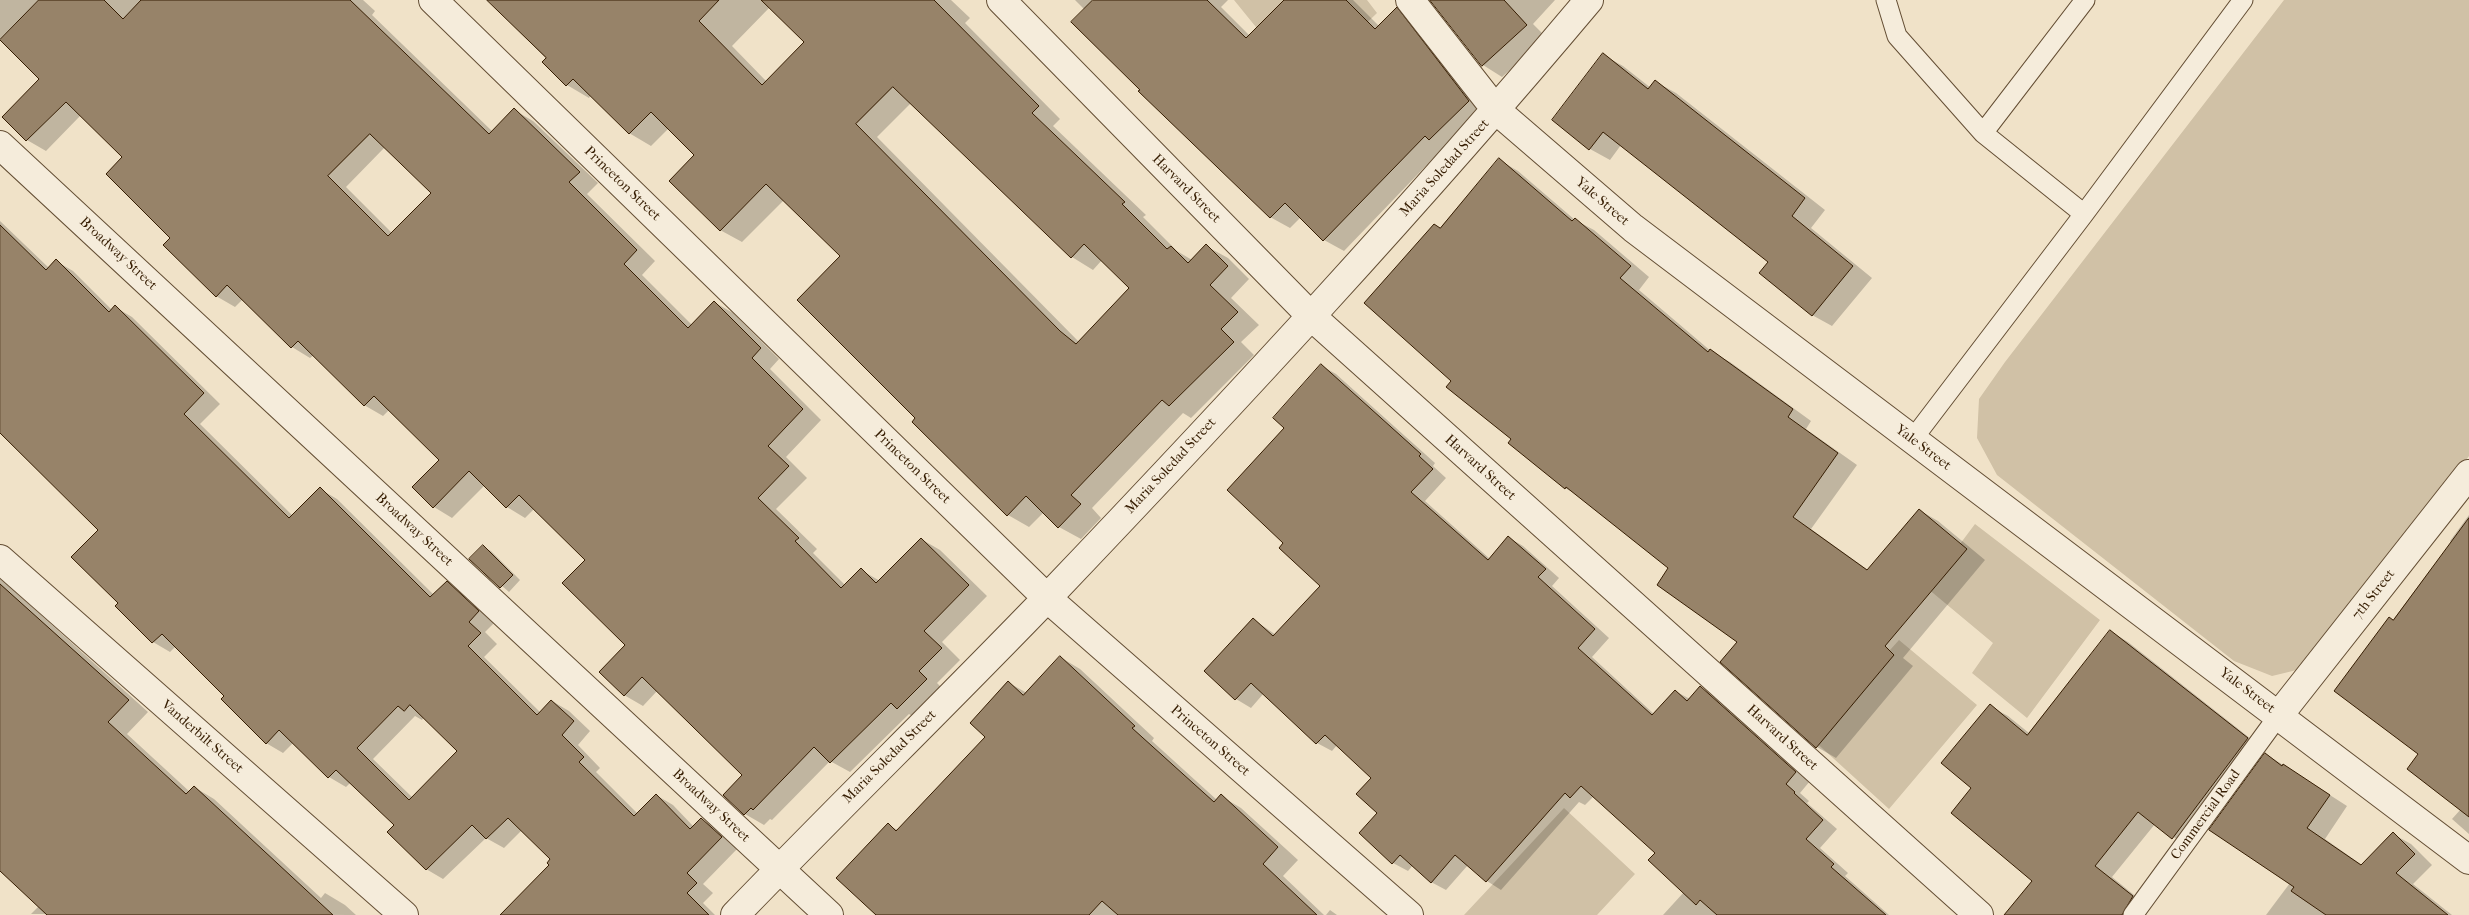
<!DOCTYPE html>
<style>
body{margin:0}
canvas{display:block;background:#f0e2c8}
</style>
<canvas width="2469" height="915"></canvas>
<script>
const g = document.querySelector('canvas').getContext('2d');
g.lineJoin = 'round';
function fillPath(path, color) { g.fillStyle = color; g.fill(path, 'evenodd'); }
function stroke(path, color, width, dash) { g.strokeStyle = color; g.lineWidth = width; g.lineCap = dash ? 'butt' : 'round'; g.setLineDash(dash || []); g.stroke(path); }
function write(font, color, halo, rows, align = 'center') {
  g.font = font + ' "IM FELL French Canon",serif'; g.lineWidth = 4; g.setLineDash([]); g.textBaseline = 'middle'; g.strokeStyle = halo; g.fillStyle = color; for (const [text, x, y, turn = 0] of rows) {
    g.save(); g.translate(x, y); g.rotate((+turn || 0) * Math.PI / 180); g.textAlign = isNaN(turn) ? turn : align; if (halo) g.strokeText(text, 0, 0); g.fillText(text, 0, 0); g.restore();
  }
}
const green = new Path2D(`
 M1234 0H1367L1377 13 1303 85Z
 M2284 0H2469V456L2332 637 2305 668 2272 676 2234 661 1997 475 1977 438 1979 399 2005 362Z
 M1975 524 2100 620 2027 718 1972 673 1993 643 1927 588Z
 M1899 640 1977 705 1889 809 1811 738Z
 M1564 808 1635 874 1597 915H1464Z`);
const shadow = new Path2D(`
 M0 0H363L375 11 372 15 493 132 514 110 533 121 598 183 587 194 655 261 642 275 692 325 714 302 733 313 779 359 770 369 821 420 786 457 807 478 776 509 817 549 813 553 846 586 861 570 880 581 921 539 940 550 987 596 942 642 960 660 937 683 944 690 916 719 909 714 850 772 830 761 772 820 770 819 764 825 745 814 744 775 658 690 643 706 624 695 626 645 587 560 534 509 525 518 507 507 485 485 452 518 434 507 441 460 389 410 383 416 364 405 314 355 310 358 292 347 243 299 235 307 216 296 172 238 124 157 81 115 46 151 27 140 4 117 40 79 0 40ZM385 147 432 193 392 233 346 187Z
 M494 0H951L970 18 965 23 1060 119 1053 126 1146 215 1143 217 1177 251 1192 260 1206 246 1228 258 1249 279 1231 298 1259 325 1241 342 1254 355 1191 418 1183 413 1092 508 1101 518 1081 539 1059 527 1044 512 1029 527 1008 515 916 418 842 256 784 200 742 242 720 230 696 155 669 128 651 146 629 133 591 95 589 98 567 85 544 62 548 58ZM770 7 806 42 767 82 732 46ZM911 103 1072 257 1093 270 1102 260 1131 288 1079 342 877 137Z
 M1075 0H1228L1221 7 1250 36 1285 0H1353L1379 26 1426 46 1444 57 1488 113 1449 150 1444 147 1344 251 1324 240 1301 217 1290 228 1270 217 1141 90 1085 10Z
 M1431 0H1555L1533 24 1546 37 1502 77 1483 65Z
 M1603 55 1623 66 1651 88 1656 82 1676 93 1825 210 1811 228 1872 278 1832 326 1812 315 1769 262 1621 145 1610 160 1590 149Z
 M1499 160 1518 171 1575 220 1594 230 1649 277 1639 290 1712 352 1730 362 1811 421 1806 429 1857 465 1811 529 1868 570 1919 510 1938 521 1985 560 1903 658 1913 666 1836 758 1817 747 1738 642 1670 568 1581 497 1565 488 1452 381 1441 229Z
 M0 221 49 268 56 261 73 271 112 310 115 307 132 317 220 404 200 424 293 516 320 489 337 499 434 595 447 583 464 592 495 622 485 632 497 644 484 657 541 713 552 701 569 711 590 731 578 745 600 768 596 772 638 814 656 795 673 805 694 827 701 819 718 829 738 848 703 884 713 893 703 903 715 915H502L551 865 552 859 522 830 504 848 486 838 443 879 426 869 395 825 351 782 346 787 329 777 293 743 283 753 266 743 226 696 176 646 170 652 153 642 116 606 120 603 99 530 0 420ZM415 716 422 720 424 717 458 751 413 798 373 759Z
 M1322 366 1336 374 1435 463 1433 466 1446 478 1425 501 1490 559 1508 537 1523 546 1559 578 1552 586 1609 638 1592 657 1654 714 1675 691 1690 699 1700 687 1715 696 1810 781 1800 793 1809 801 1807 803 1837 829 1820 848 1848 873 1845 876 1889 915H1663L1684 892 1656 853 1594 796 1585 805 1579 802 1501 890 1487 881 1468 865 1446 890 1431 882 1413 865 1408 871 1393 863 1379 813 1373 778 1337 745 1332 751 1317 743 1264 693 1251 708 1236 699 1206 671 1253 619 1276 635 1322 586 1285 543 1286 428Z
 M2469 515V834L2452 819 2461 809 2420 753 2394 622 2452 543 2450 541Z
 M483 547 491 551 520 580 509 592 471 559Z
 M0 578 148 712 127 734 190 792 194 787 214 799 321 898 325 893 345 905 356 915 31 914 39 906 0 869Z
 M2110 631 2128 642 2265 750 2191 849 2155 824 2112 877 2150 908 2146 915H2005L2033 881 1973 788 1990 706 2008 716 2029 733Z
 M1060 657 1080 669 1154 738 1152 741 1217 800 1221 796 1241 808 1298 860 1283 876 1324 915H878L888 825 898 830 987 737 1009 683 1027 693Z
 M2266 754 2347 806 2325 839 2362 865 2393 834 2411 844 2432 865 2413 884 2452 915H2266L2290 883Z
 M1330 910 1337 915H1326Z`);
const building = new Path2D(`
 M39 0H104L123 19 141 0H350L489 134 514 108 580 172 569 182 637 250 624 264 688 328 714 301 761 348 752 358 803 409 768 446 789 466 758 498 799 538 795 541 841 588 861 568 876 583 921 538 969 585 924 631 942 648 919 671 927 679 897 709 891 703 830 763 814 747 753 810 751 808 744 815 723 795 742 775 642 677 624 696 599 672 625 645 562 583 585 560 519 495 506 508 469 471 433 508 412 487 439 460 374 396 364 406 298 341 291 348 227 285 216 297 163 245 170 238 106 174 122 157 66 102 26 141 2 117 39 79 0 40ZM370 134 431 193 388 236 328 176Z
 M487 0H719L699 21 762 85 804 42 761 0H934L1039 106 1032 113 1125 202 1122 204 1167 249 1171 246 1188 263 1206 244 1228 266 1210 285 1238 312 1221 329 1234 342 1169 406 1162 400 1071 495 1081 504 1058 528 1026 496 1007 516 912 422 915 418 797 300 840 256 766 184 720 231 669 181 694 155 651 112 629 134 573 79 566 86 542 62 546 58ZM893 87 1071 258 1084 244 1129 288 1076 344 1060 331 856 124Z
 M1093 0H1207L1246 38 1284 0H1346L1375 29 1397 7 1469 101 1429 140 1425 136 1323 241 1285 203 1270 218 1138 91 1140 90 1071 22Z
 M1430 0H1504L1527 25 1482 66Z
 M1603 53 1648 89 1655 80 1805 198 1792 216 1853 266 1812 316 1759 273 1768 262 1603 132 1589 150 1552 120Z
 M1499 158 1572 221 1575 218 1631 266 1620 278 1708 352 1710 349 1793 409 1788 417 1838 453 1793 517 1867 570 1919 509 1967 549 1885 646 1894 655 1816 748 1720 662 1737 642 1657 585 1668 568 1566 487 1565 489 1508 443 1511 439 1446 387 1451 381 1364 303 1434 224 1440 228Z
 M0 225 46 270 56 259 109 312 115 305 204 393 184 414 289 518 320 487 430 597 447 581 479 611 469 622 481 633 468 646 537 715 551 700 574 721 562 735 584 757 579 762 634 816 656 794 690 829 701 818 722 837 687 873 697 883 687 893 709 915H500L549 865 547 863 550 859 508 818 486 839 472 825 426 870 387 832 394 825 336 770 328 778 279 730 266 744 221 699 224 696 162 634 152 643 115 606 118 603 71 557 98 530 0 433ZM410 705 457 751 409 800 357 748 398 706 404 711Z
 M1321 364 1421 454 1419 456 1433 469 1411 492 1488 560 1508 536 1546 569 1538 577 1595 629 1578 648 1652 715 1675 690 1687 701 1700 686 1796 772 1786 784 1795 792 1794 793 1823 820 1806 839 1834 864 1831 867 1886 915H1717L1700 900 1696 905 1648 860 1655 853 1581 786 1570 798 1565 793 1486 882 1455 855 1431 883 1400 855 1392 864 1359 833 1377 813 1356 794 1371 778 1325 735 1316 744 1251 683 1235 700 1204 671 1253 618 1273 636 1320 586 1279 548 1283 543 1227 490 1284 428 1273 418Z
 M2469 518V817L2407 769 2418 754 2334 691 2389 617 2393 620Z
 M483 545 513 575 500 588 469 559Z
 M0 584 129 700 108 722 186 794 194 786 333 915H47L0 871Z
 M2110 630 2248 738 2172 839 2138 812 2095 866 2133 896 2122 915H2004L2032 881 1951 813 1971 788 1941 763 1990 704 2027 735Z
 M1060 656 1135 726 1132 728 1214 802 1221 794 1278 847 1263 864 1317 915H1118L1102 901 1089 915H876L836 878 888 823 896 831 985 737 970 723 1008 681 1023 695Z
 M2265 753 2282 766 2283 764 2330 795 2307 828 2361 865 2393 832 2415 854 2396 873 2448 915H2326L2291 891 2294 887 2209 830Z`);
const lane = new Path2D(`
 M1886 0 1897 36 1983 133 2084 214
 M1983 133 2085 0
 M1912 440 2084 214 2243 0
 M2133 915 2279 715`);
const street = new Path2D(`
 M433 0 1047 598 1409 915
 M1001 0 1311 316 1979 915
 M1410 0 1496 110 1633 228 2469 860
 M0 145 829 915
 M0 559 404 915
 M2279 715 2469 474
 M735 915C838 808 945 704 1048 597 1233 403 1416 206 1589 0`);
const streetNames = [
 ["Maria Soledad Street",1445,168,-48],
 ["Princeton Street",622,184,44],
 ["Harvard Street",1186,189,45],
 ["Yale Street",1602,202,41],
 ["Broadway Street",118,254,43],
 ["Yale Street",1923,448,37],
 ["Maria Soledad Street",1171,466,-47],
 ["Princeton Street",912,467,44],
 ["Harvard Street",1480,468,42],
 ["Broadway Street",414,530,43],
 ["7th Street",2374,595,-52],
 ["Yale Street",2247,691,37],
 ["Vanderbilt Street",202,737,41],
 ["Harvard Street",1782,738,42],
 ["Princeton Street",1210,741,41],
 ["Maria Soledad Street",890,757,-45],
 ["Broadway Street",711,806,43],
 ["Commercial Road",2206,815,-54]
];
fillPath(green, '#d0c1a6');
fillPath(shadow, '#0003');
fillPath(building, '#978369');
stroke(building, '#361d02', 1);
stroke(lane, '#644e34', 21);
stroke(street, '#644e34', 30);
stroke(lane, '#f5ecdb', 19);
stroke(street, '#f5ecdb', 28);
write('14px', '#361d02', '#f5ecdb', streetNames);
</script>
